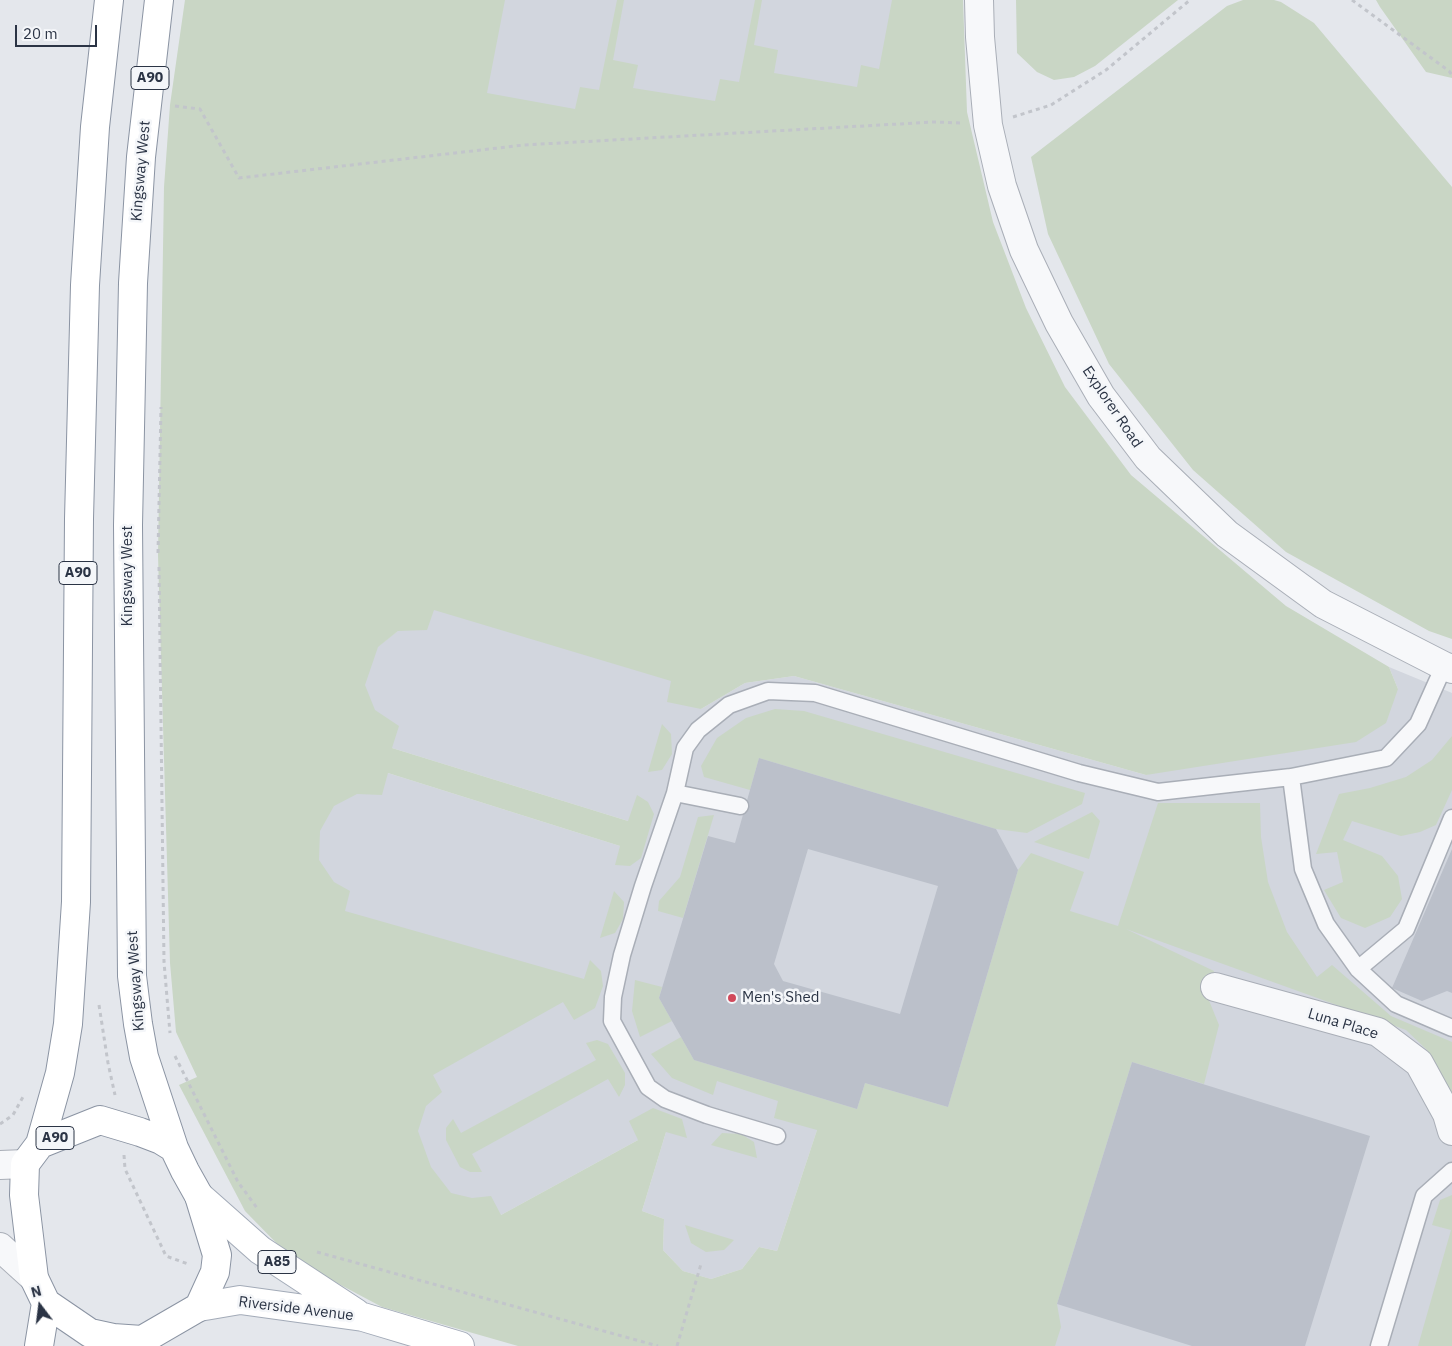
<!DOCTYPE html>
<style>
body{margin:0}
#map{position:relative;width:1452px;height:1346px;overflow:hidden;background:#e4e7ec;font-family:"IBM Plex Sans",sans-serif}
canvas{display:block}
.north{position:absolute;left:15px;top:1281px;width:50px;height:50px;-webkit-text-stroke:4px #f4f6f9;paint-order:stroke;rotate:345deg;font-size:14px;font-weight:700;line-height:20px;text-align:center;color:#2b3445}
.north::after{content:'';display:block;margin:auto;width:18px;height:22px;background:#2b3445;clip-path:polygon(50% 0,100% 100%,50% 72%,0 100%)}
.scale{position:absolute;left:15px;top:25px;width:82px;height:22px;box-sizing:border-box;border:2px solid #2b3445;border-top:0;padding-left:6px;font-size:15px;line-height:18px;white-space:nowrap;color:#2b3445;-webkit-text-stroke:4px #f4f6f9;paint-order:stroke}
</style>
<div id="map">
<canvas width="1452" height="1346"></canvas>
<div class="north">N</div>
<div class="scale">20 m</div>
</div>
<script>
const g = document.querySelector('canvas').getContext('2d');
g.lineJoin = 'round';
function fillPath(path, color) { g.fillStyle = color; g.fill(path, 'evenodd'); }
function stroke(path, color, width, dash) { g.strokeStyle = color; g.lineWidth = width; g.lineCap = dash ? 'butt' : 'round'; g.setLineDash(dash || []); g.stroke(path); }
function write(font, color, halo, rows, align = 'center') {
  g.font = font + ' "IBM Plex Sans",sans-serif'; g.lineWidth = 5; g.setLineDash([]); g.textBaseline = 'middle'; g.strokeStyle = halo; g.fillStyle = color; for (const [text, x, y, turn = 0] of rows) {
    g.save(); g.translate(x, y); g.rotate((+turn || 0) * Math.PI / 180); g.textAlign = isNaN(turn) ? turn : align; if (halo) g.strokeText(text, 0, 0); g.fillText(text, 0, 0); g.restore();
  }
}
const built = new Path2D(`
 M455 0H903L890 72 847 105 711 110 558 120 477 112Z
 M438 600 674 668 701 709 745 683 794 676 1146 775 1398 689 1389 667 1452 693V1346H953L817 1130 777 1251 759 1247 742 1269 711 1279 683 1271 663 1250 664 1219 642 1211 666 1132 638 1140 501 1215 411 1214 323 915 314 803 388 773 620 846 628 821 392 748 352 666Z`);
const green = new Path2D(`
 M185 0H505L487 93 575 109 580 87 599 90 617 0H624L613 60 638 65 633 88 715 101 720 79 739 82 755 0H762L754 45 778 50 774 73 857 87 861 65 879 69 892 0H963L967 112 993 222 1026 308 1065 387 1131 475 1286 606 1389 667 1398 689 1386 723 1356 742 1146 775 794 676 745 683 701 709 667 702 671 681 434 610 427 630 398 631 378 647 365 685 375 710 399 726 392 748 628 821 637 795 648 802 654 814 641 858 630 866 615 865 620 846 388 773 382 795 357 794 334 806 320 831 319 860 334 882 350 891 345 911 584 979 590 960 601 971 603 986 595 1008 574 1020 563 1002 433 1075 442 1092 426 1106 418 1131 431 1167 451 1193 472 1198 491 1196 501 1215 638 1140 629 1121 653 1108 682 1119 687 1138 666 1132 642 1211 664 1219 663 1250 683 1271 711 1279 742 1269 759 1247 777 1251 817 1130 774 1118 778 1101 717 1081 713 1095 672 1078 651 1054 681 1037 694 1060 857 1109 865 1083 948 1107 1018 870 1031 853 1084 872 1070 911 1118 926 1158 803H1260L1261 837 1268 882 1287 932 1317 977 1332 965 1391 1016 1452 1042V1094L1426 1049 1406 1030 1126 929 1214 971 1208 998 1219 1025 1204 1084 1132 1062 1057 1304 1061 1327 1055 1346H518L382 1307 292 1259 245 1211 179 1085 197 1077 176 1032 170 963 158 555 164 187 170 105Z
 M1016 0H1178L1095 66 1074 77 1054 80 1037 72 1017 53Z
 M1243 0H1274L1281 2 1314 23 1452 187V639L1429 631 1286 552 1193 470 1109 364 1048 234 1031 157 1227 6Z
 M1376 0H1452V78L1426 72 1380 7Z
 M775 709 804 711 1085 793 1082 804 1027 833 996 829 759 758 750 790 704 777 701 766 717 738 746 718Z
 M662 724 671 734 672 754 662 770 648 772Z
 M1452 736V790L1436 825 1420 832 1401 836 1352 821 1343 840 1382 856 1398 876 1402 899 1390 917 1365 928 1341 918 1324 890 1343 882 1337 852 1316 854 1339 794 1370 788 1406 777 1432 760Z
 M1092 812 1100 821 1089 859 1034 842Z
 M714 815 683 918 658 911 659 901 680 877 698 817Z
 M614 891 624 902 623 919 615 933 600 938Z
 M635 980 662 987 659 998 672 1021 640 1037 632 1011Z
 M597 1040 608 1044 625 1073V1085L619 1097 608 1079 472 1154 482 1172H470L460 1167 446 1140V1128L453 1119 461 1133 596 1060 586 1043Z
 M722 1133 741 1134 754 1142 757 1158 711 1145Z
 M1452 1195V1346H1418L1451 1230 1432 1225 1440 1200Z
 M685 1225 734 1240 724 1250 706 1252 691 1243Z`);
const building = new Path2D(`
 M759 758 996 829 1018 870 948 1107 865 1083 857 1109 694 1060 659 998 708 836 735 843ZM808 849 938 886 900 1014 783 981 774 964Z
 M1452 849V993L1447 991 1422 1001 1392 988Z
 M1132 1062 1370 1136 1305 1346H1192L1057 1304Z`);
const path = new Path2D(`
 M1352 0 1449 71 1452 75
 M175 106 200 109 239 178 524 145 934 122 961 123
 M1013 117 1051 105 1106 70 1190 0
 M158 553 161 407
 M159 567 164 962 170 1033
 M99 1005 108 1063 115 1095
 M175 1056 238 1182 257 1208
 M0 1124 13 1115 23 1097
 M124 1155 125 1169 166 1256 188 1264
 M317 1252 658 1346
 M677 1346 701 1264`);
const service = new Path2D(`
 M1291 777 1303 869 1326 924 1358 969 1396 1004 1452 1028
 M675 793 740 806
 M1358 969 1406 929 1452 818
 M777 1136 707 1115 665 1099 648 1087 612 1021 613 997 622 955 643 886 675 793 685 748 698 730 729 705 768 691 815 693 1079 773 1158 792 1291 777 1386 758 1418 724 1444 666
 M1379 1346 1424 1196 1452 1171`);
const minor = new Path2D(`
 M979 0 980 37 988 125 1002 186 1024 250 1059 323 1101 396 1148 458 1227 534 1323 604 1444 666 1452 669
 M1215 987 1378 1032 1419 1063 1447 1114 1452 1131`);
const tertiary = new Path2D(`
 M0 1165 25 1164
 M0 1247 34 1278`);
const primary = new Path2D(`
 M199 1196 260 1250 356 1313
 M199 1307 240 1300 363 1317 460 1346`);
const trunk = new Path2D(`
 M159 0 141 157 133 283 128 525 132 976 138 1024 144 1057 174 1148
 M100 1120 140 1132 161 1140 174 1148 185 1171 199 1196 217 1255 215 1272 199 1307 142 1340 113 1338 90 1333 46 1303 34 1278 24 1195 25 1164 40 1144Z
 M40 1144 60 1073 68 1024 76 902 79 519 85 285 95 127 109 0
 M39 1346 46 1303`);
const markers = [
 [732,998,5,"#d1495b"]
];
const shields = [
 [150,78,38],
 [78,573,38],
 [55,1138,38],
 [277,1262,38]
];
const shieldNames = [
 ["A90",150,78],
 ["A90",78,573],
 ["A90",55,1138],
 ["A85",277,1262]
];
const streetNames = [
 ["Kingsway West",141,171,-85],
 ["Explorer Road",1112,407,56],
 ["Kingsway West",128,576,-90],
 ["Kingsway West",136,981,-94],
 ["Luna Place",1343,1024,17],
 ["Riverside Avenue",296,1309,7]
];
const poiNames = [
 ["Men's Shed",742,998]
];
fillPath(built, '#d2d6de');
fillPath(green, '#c9d6c5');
fillPath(building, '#bbc0ca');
stroke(service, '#a9aeb7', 19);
stroke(minor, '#a9aeb7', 30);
stroke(tertiary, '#a9aeb7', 30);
stroke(primary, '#a3abb8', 30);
stroke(trunk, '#8b94a3', 30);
stroke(path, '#c2c5cb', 3, [4, 4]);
stroke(service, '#f7f8fa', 16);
stroke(minor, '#f7f8fa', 28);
stroke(tertiary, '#f7f8fa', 28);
stroke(primary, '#fff', 28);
stroke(trunk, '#fff', 28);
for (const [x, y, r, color] of markers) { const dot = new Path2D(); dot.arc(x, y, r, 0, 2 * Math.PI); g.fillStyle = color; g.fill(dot); stroke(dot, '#f4f6f9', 2); }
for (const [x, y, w] of shields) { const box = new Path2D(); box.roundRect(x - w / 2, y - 11.5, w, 23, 4); g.fillStyle = '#f4f6f9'; g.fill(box); stroke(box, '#2b3445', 1); }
write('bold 14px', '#2b3445', null, shieldNames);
write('15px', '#2b3445', '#f4f6f9', streetNames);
write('15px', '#2b3445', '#f4f6f9', poiNames, 'left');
</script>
